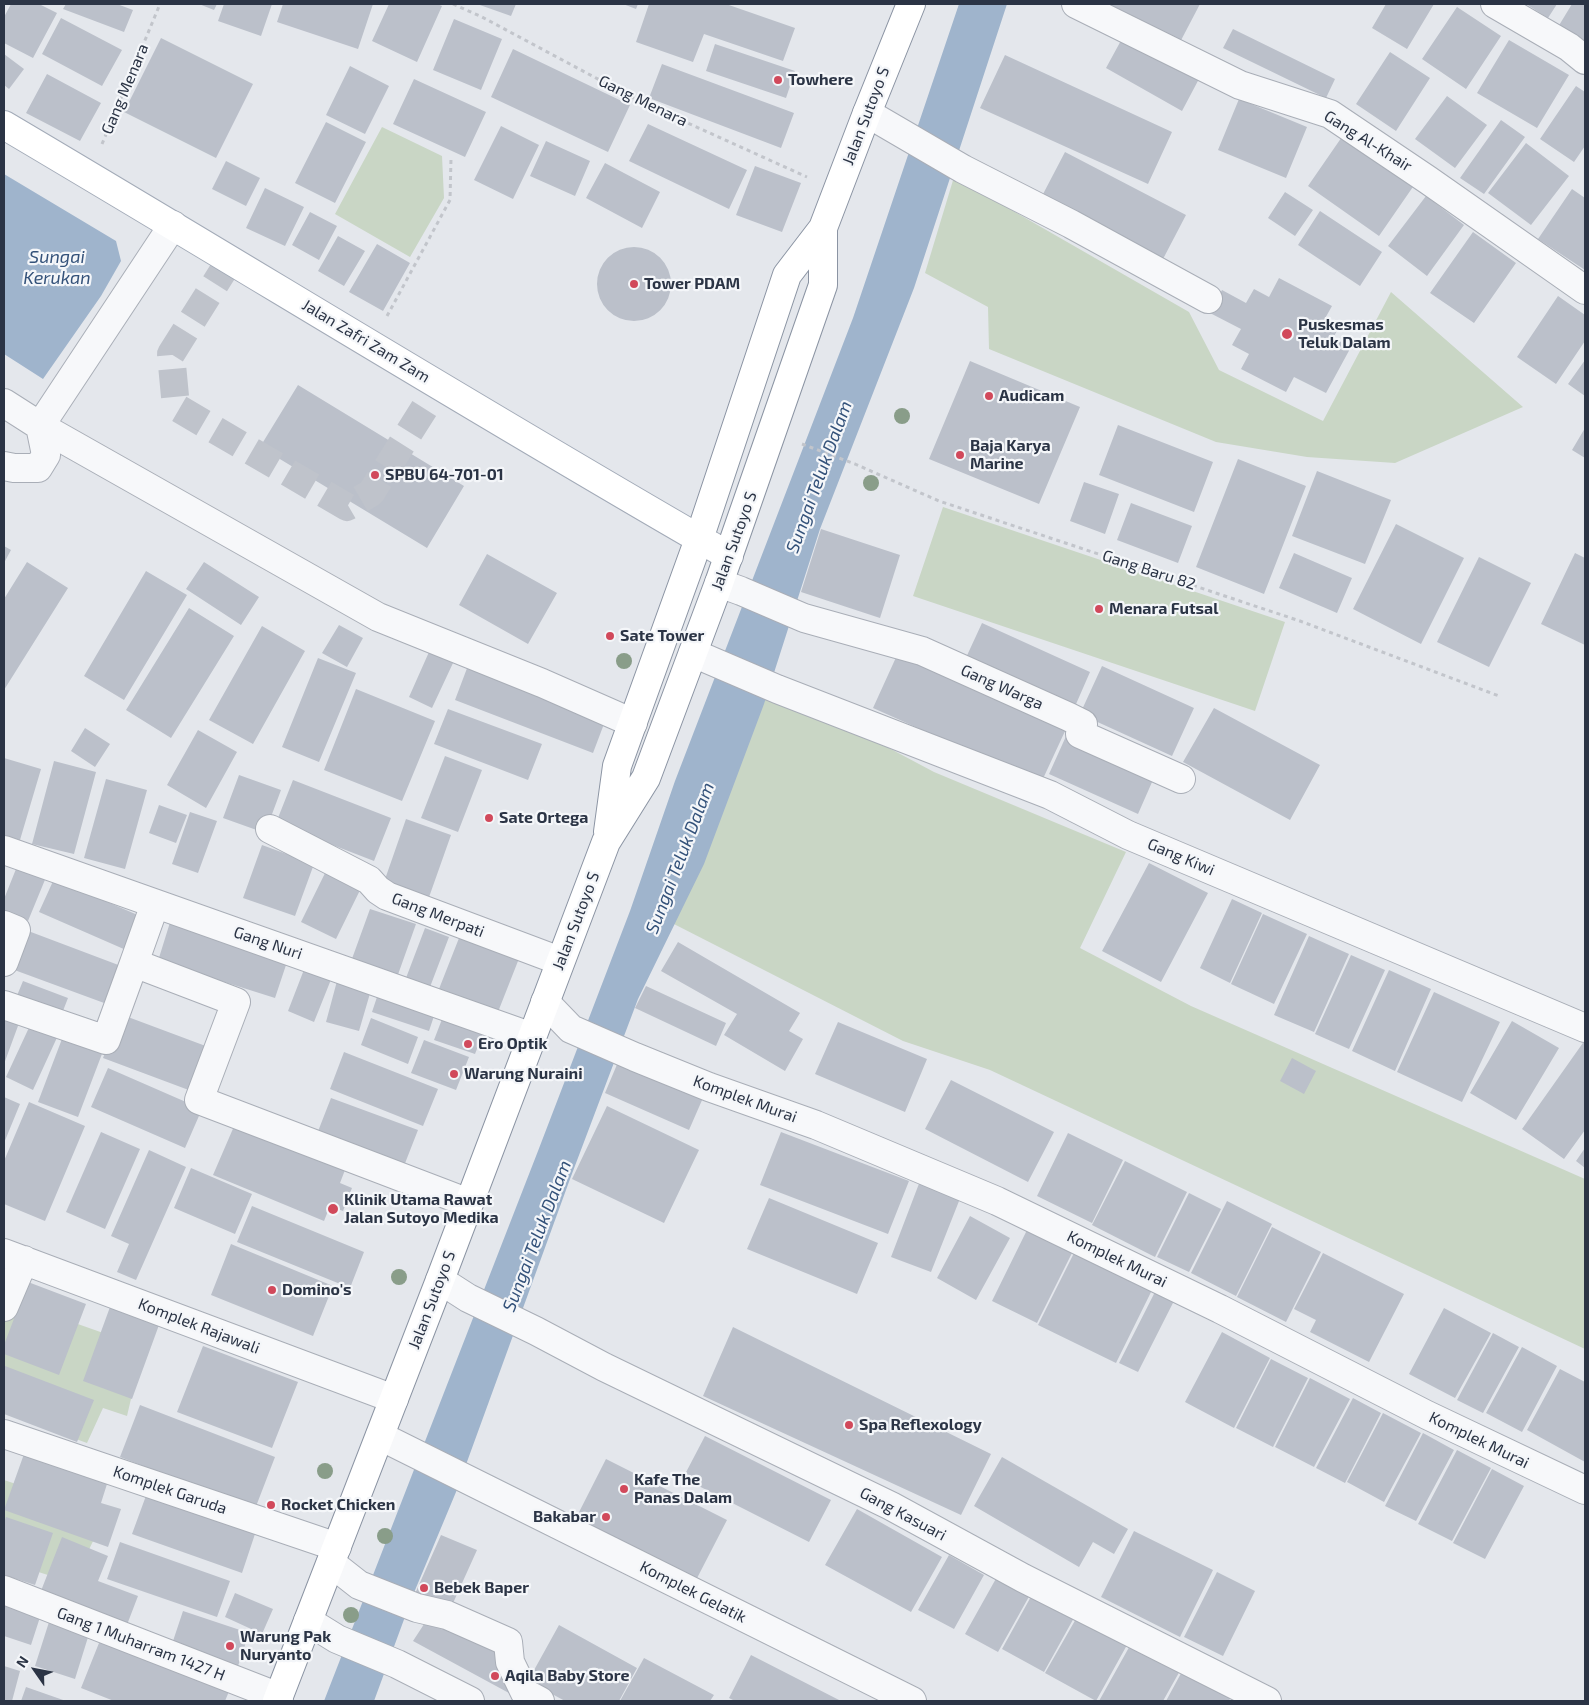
<!DOCTYPE html>
<style>
body{margin:0}
#map{position:relative;width:1589px;height:1705px;overflow:hidden;background:#e4e7ec;font-family:"Exo 2",sans-serif}
canvas{display:block}
.frame{position:absolute;inset:0;border:5px solid #2b3445;pointer-events:none}
.north{position:absolute;left:10px;top:1645px;width:50px;height:50px;-webkit-text-stroke:4px #f4f6f9;paint-order:stroke;rotate:303deg;font-size:14px;font-weight:700;line-height:20px;text-align:center;color:#2b3445}
.north::after{content:'';display:block;margin:auto;width:18px;height:22px;background:#2b3445;clip-path:polygon(50% 0,100% 100%,50% 72%,0 100%)}
</style>
<div id="map">
<canvas width="1589" height="1705"></canvas>
<div class="frame"></div>
<div class="north">N</div>
</div>
<script>
const g = document.querySelector('canvas').getContext('2d');
g.lineJoin = 'round';
function fillPath(path, color) { g.fillStyle = color; g.fill(path, 'evenodd'); }
function stroke(path, color, width, dash) { g.strokeStyle = color; g.lineWidth = width; g.lineCap = dash ? 'butt' : 'round'; g.setLineDash(dash || []); g.stroke(path); }
function write(font, color, halo, rows, align = 'center') {
  g.font = font + ' "Exo 2",sans-serif'; g.lineWidth = 4.5; g.setLineDash([]); g.textBaseline = 'middle'; g.strokeStyle = halo; g.fillStyle = color; for (const [text, x, y, turn = 0] of rows) {
    g.save(); g.translate(x, y); g.rotate((+turn || 0) * Math.PI / 180); g.textAlign = isNaN(turn) ? turn : align; if (halo) g.strokeText(text, 0, 0); g.fillText(text, 0, 0); g.restore();
  }
}
const green = new Path2D(`
 M382 127 442 156 444 198 410 257 335 214Z
 M954 177 1189 312 1219 370 1323 421 1391 292 1523 407 1395 463 1307 457 1216 442 989 349 988 307 925 273Z
 M943 507 1285 622 1255 711 913 596Z
 M756 689 840 722 934 772 1126 852 1080 948 1191 1006 1585 1179V1349L990 1070 903 1041 670 922Z
 M4 1298 143 1347 127 1416 103 1408 87 1443 4 1413Z
 M4 1480 106 1514 73 1583 4 1561Z`);
const water = new Path2D(`
 M959 4H1007L914 288 820 529 764 704 704 864 638 999 570 1179 456 1492 413 1595 374 1701H324L538 1151 630 911 675 781 853 318Z
 M4 174 116 241 121 261 101 296 43 379 4 354Z`);
const building = new Path2D(`
 M11 4H39L57 13 33 58 4 43V17Z
 M66 4H117L133 10 124 32 63 9Z
 M199 4H217L214 10Z
 M224 4H272L261 36 218 21Z
 M283 4H373L358 49 277 22Z
 M389 4H437L442 6 417 62 372 41Z
 M477 4H516L511 16Z
 M623 4H638L636 9Z
 M649 4H726L795 28 783 61 704 34 693 62 636 42Z
 M1100 4H1200L1178 46Z
 M1386 4H1434L1407 49 1372 28Z
 M1526 4H1557L1548 18Z
 M1572 4H1585V45L1558 27Z
 M1457 7 1501 36 1466 89 1422 59Z
 M61 18 122 50 102 86 42 54Z
 M454 19 502 39 481 90 433 70Z
 M1233 29 1335 79 1326 98 1223 48Z
 M1124 35 1200 77 1182 111 1106 68Z
 M161 38 253 84 216 158 124 112Z
 M1509 40 1569 75 1537 128 1477 93Z
 M715 44 795 71 786 98 706 71Z
 M513 49 630 105 608 152 491 97Z
 M1390 52 1430 78 1396 131 1356 104Z
 M4 54 24 69 9 89 4 85Z
 M1005 55 1172 132 1148 184 980 108Z
 M662 64 794 113 781 148 649 98Z
 M350 66 389 86 365 134 326 115Z
 M47 74 101 103 80 141 26 113Z
 M414 79 486 112 465 157 393 124Z
 M1576 86 1585 92V146L1574 162 1540 139Z
 M1447 96 1487 125 1455 168 1415 139Z
 M1239 99 1307 127 1286 178 1218 150Z
 M1501 120 1525 137 1484 194 1460 178Z
 M326 122 366 142 335 203 295 183Z
 M648 124 747 170 729 209 629 161Z
 M501 126 539 145 513 199 474 180Z
 M1346 131 1417 181 1379 236 1308 186Z
 M546 141 590 161 575 196 530 176Z
 M1526 143 1569 176 1531 225 1488 193Z
 M1065 152 1186 215 1163 259 1042 196Z
 M226 161 260 178 246 206 212 189Z
 M605 163 660 192 642 228 586 198Z
 M755 166 801 183 782 232 736 215Z
 M265 188 304 207 285 246 246 228Z
 M1572 189 1585 198V270L1538 239Z
 M1285 192 1313 210 1295 236 1268 218Z
 M1426 196 1464 225 1427 276 1388 246Z
 M1320 211 1382 252 1360 286 1298 245Z
 M310 212 337 226 319 260 292 245Z
 M1473 232 1516 263 1474 323 1430 293Z
 M338 236 365 251 344 286 318 271Z
 M377 244 410 263 383 311 349 292Z
 M597 284a37 37 0 1 1 74 0a37 37 0 1 1-74 0Z
 M1279 278 1332 306 1323 322 1338 329 1333 338 1351 347 1326 393 1294 377 1286 392 1241 369 1249 354 1232 345 1241 329 1210 313 1222 290 1246 303 1254 289 1269 297Z
 M1558 296 1585 315V341L1556 384 1517 357Z
 M1585 360V396L1568 384Z
 M970 361 1080 407 1039 504 929 459Z
 M298 385 464 486 427 548 260 447Z
 M1118 425 1213 462 1194 512 1099 475Z
 M1585 428V458L1572 450Z
 M1238 459 1306 486 1264 594 1196 567Z
 M1317 471 1391 500 1365 564 1292 536Z
 M1084 482 1119 494 1105 534 1070 521Z
 M1131 503 1192 526 1178 563 1117 540Z
 M1396 524 1464 558 1421 644 1353 609Z
 M821 529 900 555 880 618 801 592Z
 M4 546 11 550 4 563Z
 M1294 553 1352 578 1337 613 1279 588Z
 M1575 553 1585 558V645L1541 624Z
 M487 554 557 593 528 644 459 605Z
 M1479 557 1531 583 1489 667 1437 642Z
 M27 562 68 588 4 690V599Z
 M204 562 259 597 241 625 186 589Z
 M146 571 187 595 124 700 84 676Z
 M189 608 234 636 171 738 126 710Z
 M982 623 1090 672 1073 711 964 662Z
 M339 625 363 638 347 667 322 653Z
 M262 626 305 651 253 744 209 720Z
 M429 652 453 663 432 708 409 697Z
 M898 653 1066 729 1041 783 873 708Z
 M318 658 356 673 319 762 282 747Z
 M469 663 607 716 593 753 455 700Z
 M1102 666 1194 708 1172 756 1080 714Z
 M356 689 435 721 402 801 324 770Z
 M1214 708 1320 765 1290 820 1183 762Z
 M448 709 542 744 528 780 434 744Z
 M85 728 110 744 95 767 71 751Z
 M198 730 237 752 206 808 167 785Z
 M1067 734 1156 773 1138 814 1049 774Z
 M445 756 482 770 458 832 421 818Z
 M4 758 41 769 20 840 4 835Z
 M54 761 96 772 74 854 32 844Z
 M239 775 281 790 265 833 223 818Z
 M106 779 147 790 125 869 84 858Z
 M293 780 391 818 374 861 276 823Z
 M159 805 187 815 176 843 149 833Z
 M190 812 217 821 198 873 172 864Z
 M406 819 451 835 428 900 383 885Z
 M262 845 314 864 295 916 243 898Z
 M20 859 49 870 28 921 4 911V899Z
 M1149 863 1208 893 1161 982 1102 951Z
 M329 865 364 882 336 939 301 922Z
 M54 879 140 916 126 950 39 912Z
 M1232 899 1262 913 1230 983 1200 968Z
 M370 909 416 924 395 983 349 967Z
 M1263 914 1307 934 1274 1004 1231 984Z
 M172 916 290 953 275 998 158 961Z
 M425 928 449 937 430 987 406 978Z
 M23 929 129 969 115 1007 9 968Z
 M461 933 520 956 496 1017 437 994Z
 M1309 936 1349 954 1314 1032 1274 1015Z
 M678 942 800 1013 789 1031 803 1039 785 1071 724 1035 737 1014 661 971Z
 M1351 955 1385 970 1349 1049 1315 1034Z
 M305 967 332 977 314 1022 288 1011Z
 M1389 970 1431 989 1395 1071 1352 1051Z
 M23 981 68 998 61 1016 16 998Z
 M337 981 371 990 359 1031 326 1022Z
 M646 986 726 1023 716 1046 635 1008Z
 M1434 992 1500 1022 1462 1102 1397 1072Z
 M378 994 435 1013 429 1031 372 1012Z
 M4 1009 22 1015 4 1064Z
 M120 1014 211 1048 194 1092 103 1058Z
 M444 1014 485 1028 475 1054 434 1040Z
 M371 1018 418 1037 408 1064 361 1045Z
 M33 1019 60 1031 33 1090 6 1077Z
 M1512 1021 1559 1048 1516 1120 1470 1093Z
 M838 1022 927 1059 905 1112 815 1074Z
 M65 1031 105 1046 78 1117 38 1102Z
 M424 1040 469 1057 456 1090 411 1073Z
 M1585 1040V1130L1564 1159 1522 1129Z
 M344 1052 438 1089 423 1126 330 1089Z
 M621 1055 706 1091 689 1130 605 1093Z
 M1292 1058 1316 1071 1304 1094 1280 1081Z
 M108 1068 202 1109 185 1148 91 1107Z
 M951 1080 1054 1132 1028 1182 925 1129Z
 M4 1097 20 1104 4 1143Z
 M331 1098 418 1130 402 1171 315 1139Z
 M29 1102 85 1126 45 1221 4 1204V1161Z
 M607 1106 699 1150 664 1223 572 1179Z
 M235 1124 345 1170 340 1183 352 1188 343 1211 330 1206 324 1221 213 1175Z
 M101 1132 140 1149 105 1229 66 1212Z
 M781 1132 909 1181 888 1234 760 1185Z
 M1068 1133 1123 1160 1092 1223 1037 1196Z
 M1585 1148V1168L1576 1161Z
 M149 1150 186 1167 136 1280 117 1272 129 1244 111 1236Z
 M1125 1161 1187 1192 1155 1257 1092 1225Z
 M191 1168 252 1194 235 1234 174 1208Z
 M920 1181 961 1196 931 1272 891 1257Z
 M1189 1193 1221 1209 1189 1272 1157 1257Z
 M769 1198 878 1243 857 1294 747 1249Z
 M1227 1201 1272 1224 1236 1296 1191 1273Z
 M252 1206 364 1252 350 1288 237 1242Z
 M970 1216 1010 1238 976 1300 937 1278Z
 M1272 1227 1321 1252 1286 1322 1237 1297Z
 M1027 1230 1072 1253 1037 1323 992 1301Z
 M231 1244 333 1286 313 1336 211 1295Z
 M1077 1247 1154 1286 1116 1363 1038 1325Z
 M1323 1253 1404 1294 1369 1362 1310 1332 1316 1320 1294 1309Z
 M28 1282 86 1304 59 1375 4 1354V1345Z
 M1159 1284 1178 1293 1138 1372 1119 1363Z
 M110 1307 159 1325 132 1399 83 1381Z
 M1444 1308 1491 1333 1455 1398 1409 1374Z
 M733 1327 991 1454 961 1515 703 1396Z
 M1222 1332 1270 1358 1234 1428 1185 1402Z
 M1493 1333 1519 1347 1483 1413 1457 1400Z
 M203 1346 298 1382 272 1448 177 1412Z
 M1522 1347 1557 1366 1522 1432 1486 1413Z
 M1271 1359 1308 1378 1273 1447 1236 1428Z
 M5 1366 94 1400 77 1442 4 1414V1371Z
 M1560 1369 1585 1382V1462L1527 1430Z
 M1310 1378 1350 1399 1314 1467 1275 1447Z
 M1353 1398 1381 1413 1345 1483 1316 1468Z
 M140 1405 275 1457 255 1509 120 1457Z
 M1383 1413 1421 1433 1384 1502 1347 1482Z
 M1423 1433 1454 1450 1416 1521 1385 1506Z
 M705 1436 831 1500 809 1542 683 1478Z
 M1457 1450 1491 1468 1452 1541 1418 1524Z
 M24 1454 107 1484 101 1503 121 1509 108 1547 4 1510Z
 M1002 1457 1128 1529 1114 1554 1093 1542 1079 1567 974 1506Z
 M606 1459 727 1520 694 1584 574 1522Z
 M1492 1469 1524 1486 1485 1559 1453 1543Z
 M147 1493 256 1531 242 1573 132 1534Z
 M857 1509 942 1557 911 1612 825 1565Z
 M6 1517 53 1533 35 1585 4 1575V1523Z
 M1134 1531 1213 1570 1180 1637 1101 1597Z
 M441 1535 477 1550 449 1612 414 1596Z
 M62 1537 108 1556 98 1581 138 1596 125 1630 39 1596Z
 M120 1542 230 1581 217 1617 107 1579Z
 M949 1555 984 1575 954 1629 918 1610Z
 M1217 1572 1255 1591 1223 1656 1184 1637Z
 M998 1575 1031 1593 998 1652 965 1634Z
 M235 1593 273 1609 262 1634 225 1617Z
 M1033 1593 1075 1616 1044 1672 1002 1649Z
 M4 1599 42 1611 31 1645 4 1636Z
 M183 1611 249 1633 236 1672 170 1650Z
 M430 1615 502 1654 520 1699 413 1641Z
 M1077 1617 1127 1645 1096 1701 1045 1673Z
 M49 1622 89 1634 75 1679 35 1666Z
 M559 1625 637 1668 619 1701H565L528 1681Z
 M101 1638 230 1689 225 1701H114L81 1688Z
 M1132 1642 1181 1669 1163 1701H1099Z
 M751 1655 841 1701H735L729 1698Z
 M644 1658 714 1695 710 1701H620Z
 M4 1666 20 1671 12 1701H4Z
 M1185 1666 1233 1692 1229 1701H1166Z
 M26 1687 66 1701H21Z`);
const minorTunnel = new Path2D(`
 M230 260 171 354 176 407 347 507 371 493 439 385`);
const path = new Path2D(`
 M453 4 482 17 639 101 807 177
 M102 144 160 4
 M387 316 450 200 451 158
 M802 444 855 464 939 501 1300 621 1499 696`);
const minor = new Path2D(`
 M1076 4 1240 85 1330 114 1428 180 1585 290
 M1495 4 1569 47 1585 60
 M867 113 963 169 1071 224 1208 299
 M4 403 40 426 378 617 542 683 633 723
 M4 466 14 468H38L46 455 40 426 173 225
 M719 583 741 591 804 618 922 651 1069 717 1083 724 1080 734 1181 779
 M693 653 777 689 1050 795 1128 835 1585 1028
 M270 829 369 880 378 890 387 896 560 961
 M4 850 532 1037
 M155 904 134 963 236 1002 199 1100 469 1203
 M4 925 16 930 4 962
 M545 1002 571 1029 635 1057 709 1087 816 1125 997 1201 1220 1309 1427 1415 1585 1490
 M4 1005 106 1040 134 963
 M4 1253 394 1399
 M440 1280 468 1298 536 1331 604 1367 891 1506 1023 1578 1267 1701
 M4 1307 24 1260
 M4 1434 337 1547
 M380 1436 912 1701
 M331 1563 359 1585 417 1608 447 1615 508 1642 510 1662 525 1693 540 1701
 M4 1590 279 1697
 M308 1621 337 1639 397 1664 470 1701`);
const major = new Path2D(`
 M4 125C246 268 485 416 729 556`);
const highway = new Path2D(`
 M608 832 617 766 699 539 787 275 823 228 867 113 911 4
 M277 1701 440 1280 606 842 646 778 719 583 823 285V228`);
const trees = [
 [902,416],
 [871,483],
 [624,661],
 [399,1277],
 [325,1471],
 [385,1536],
 [351,1615]
];
const markers = [
 [778,80,5,"#d1495b"],
 [634,284,5,"#d1495b"],
 [1287,334,6,"#d1495b"],
 [989,396,5,"#d1495b"],
 [960,455,5,"#d1495b"],
 [375,475,5,"#d1495b"],
 [1099,609,5,"#d1495b"],
 [610,636,5,"#d1495b"],
 [489,818,5,"#d1495b"],
 [468,1044,5,"#d1495b"],
 [454,1074,5,"#d1495b"],
 [333,1209,6,"#d1495b"],
 [272,1290,5,"#d1495b"],
 [849,1425,5,"#d1495b"],
 [624,1489,5,"#d1495b"],
 [271,1505,5,"#d1495b"],
 [606,1517,5,"#d1495b"],
 [424,1588,5,"#d1495b"],
 [230,1646,5,"#d1495b"],
 [495,1676,5,"#d1495b"]
];
const poiNames = [
 ["Towhere",788,80],
 ["Tower PDAM",644,284],
 ["Puskesmas",1298,325],
 ["Teluk Dalam",1298,343],
 ["Audicam",999,396],
 ["Baja Karya",970,446],
 ["Marine",970,464],
 ["SPBU 64-701-01",385,475],
 ["Menara Futsal",1109,609],
 ["Sate Tower",620,636],
 ["Sate Ortega",499,818],
 ["Ero Optik",478,1044],
 ["Warung Nuraini",464,1074],
 ["Klinik Utama Rawat",344,1200],
 ["Jalan Sutoyo Medika",344,1218],
 ["Domino's",282,1290],
 ["Spa Reflexology",859,1425],
 ["Kafe The",634,1480],
 ["Panas Dalam",634,1498],
 ["Rocket Chicken",281,1505],
 ["Bakabar",596,1517,"right"],
 ["Bebek Baper",434,1588],
 ["Warung Pak",240,1637],
 ["Nuryanto",240,1655],
 ["Aqila Baby Store",505,1676]
];
const streetNames = [
 ["Gang Menara",125,89,-67],
 ["Gang Menara",643,101,26],
 ["Jalan Sutoyo S",866,116,-69],
 ["Gang Al-Khair",1368,141,32],
 ["Jalan Zafri Zam Zam",366,341,31],
 ["Jalan Sutoyo S",734,541,-70],
 ["Gang Baru 82",1149,570,18],
 ["Gang Warga",1002,687,24],
 ["Gang Kiwi",1181,857,23],
 ["Gang Merpati",438,915,21],
 ["Jalan Sutoyo S",576,921,-69],
 ["Gang Nuri",268,943,19],
 ["Komplek Murai",745,1099,20],
 ["Komplek Murai",1117,1259,26],
 ["Jalan Sutoyo S",432,1300,-69],
 ["Komplek Rajawali",199,1326,21],
 ["Komplek Murai",1479,1440,26],
 ["Komplek Garuda",170,1490,19],
 ["Gang Kasuari",903,1514,28],
 ["Komplek Gelatik",693,1592,27],
 ["Gang 1 Muharram 1427 H",141,1644,21]
];
const waterNames = [
 ["Sungai",57,257],
 ["Kerukan",57,278],
 ["Sungai Teluk Dalam",819,477,-70],
 ["Sungai Teluk Dalam",680,858,-69],
 ["Sungai Teluk Dalam",537,1236,-69]
];
fillPath(green, '#c9d6c5');
fillPath(water, '#9fb4cc');
fillPath(building, '#bbc0ca');
stroke(minorTunnel, '#bfc3cb', 28, [28, 14]);
stroke(minor, '#a9aeb7', 30);
stroke(major, '#a3abb8', 30);
stroke(highway, '#8b94a3', 30);
stroke(path, '#c2c5cb', 3, [4, 4]);
stroke(minor, '#f7f8fa', 28);
stroke(major, '#fff', 28);
stroke(highway, '#fff', 28);
g.fillStyle = '#899d89';
for (const [x, y] of trees) { g.beginPath(); g.arc(x, y, 8, 0, 2 * Math.PI); g.fill(); }
for (const [x, y, r, color] of markers) { const dot = new Path2D(); dot.arc(x, y, r, 0, 2 * Math.PI); g.fillStyle = color; g.fill(dot); stroke(dot, '#f4f6f9', 2); }
write('bold 16px', '#2b3445', '#f4f6f9', poiNames, 'left');
write('16px', '#2b3445', '#f4f6f9', streetNames);
write('italic 18px', '#34527a', '#f4f6f9', waterNames);
</script>
